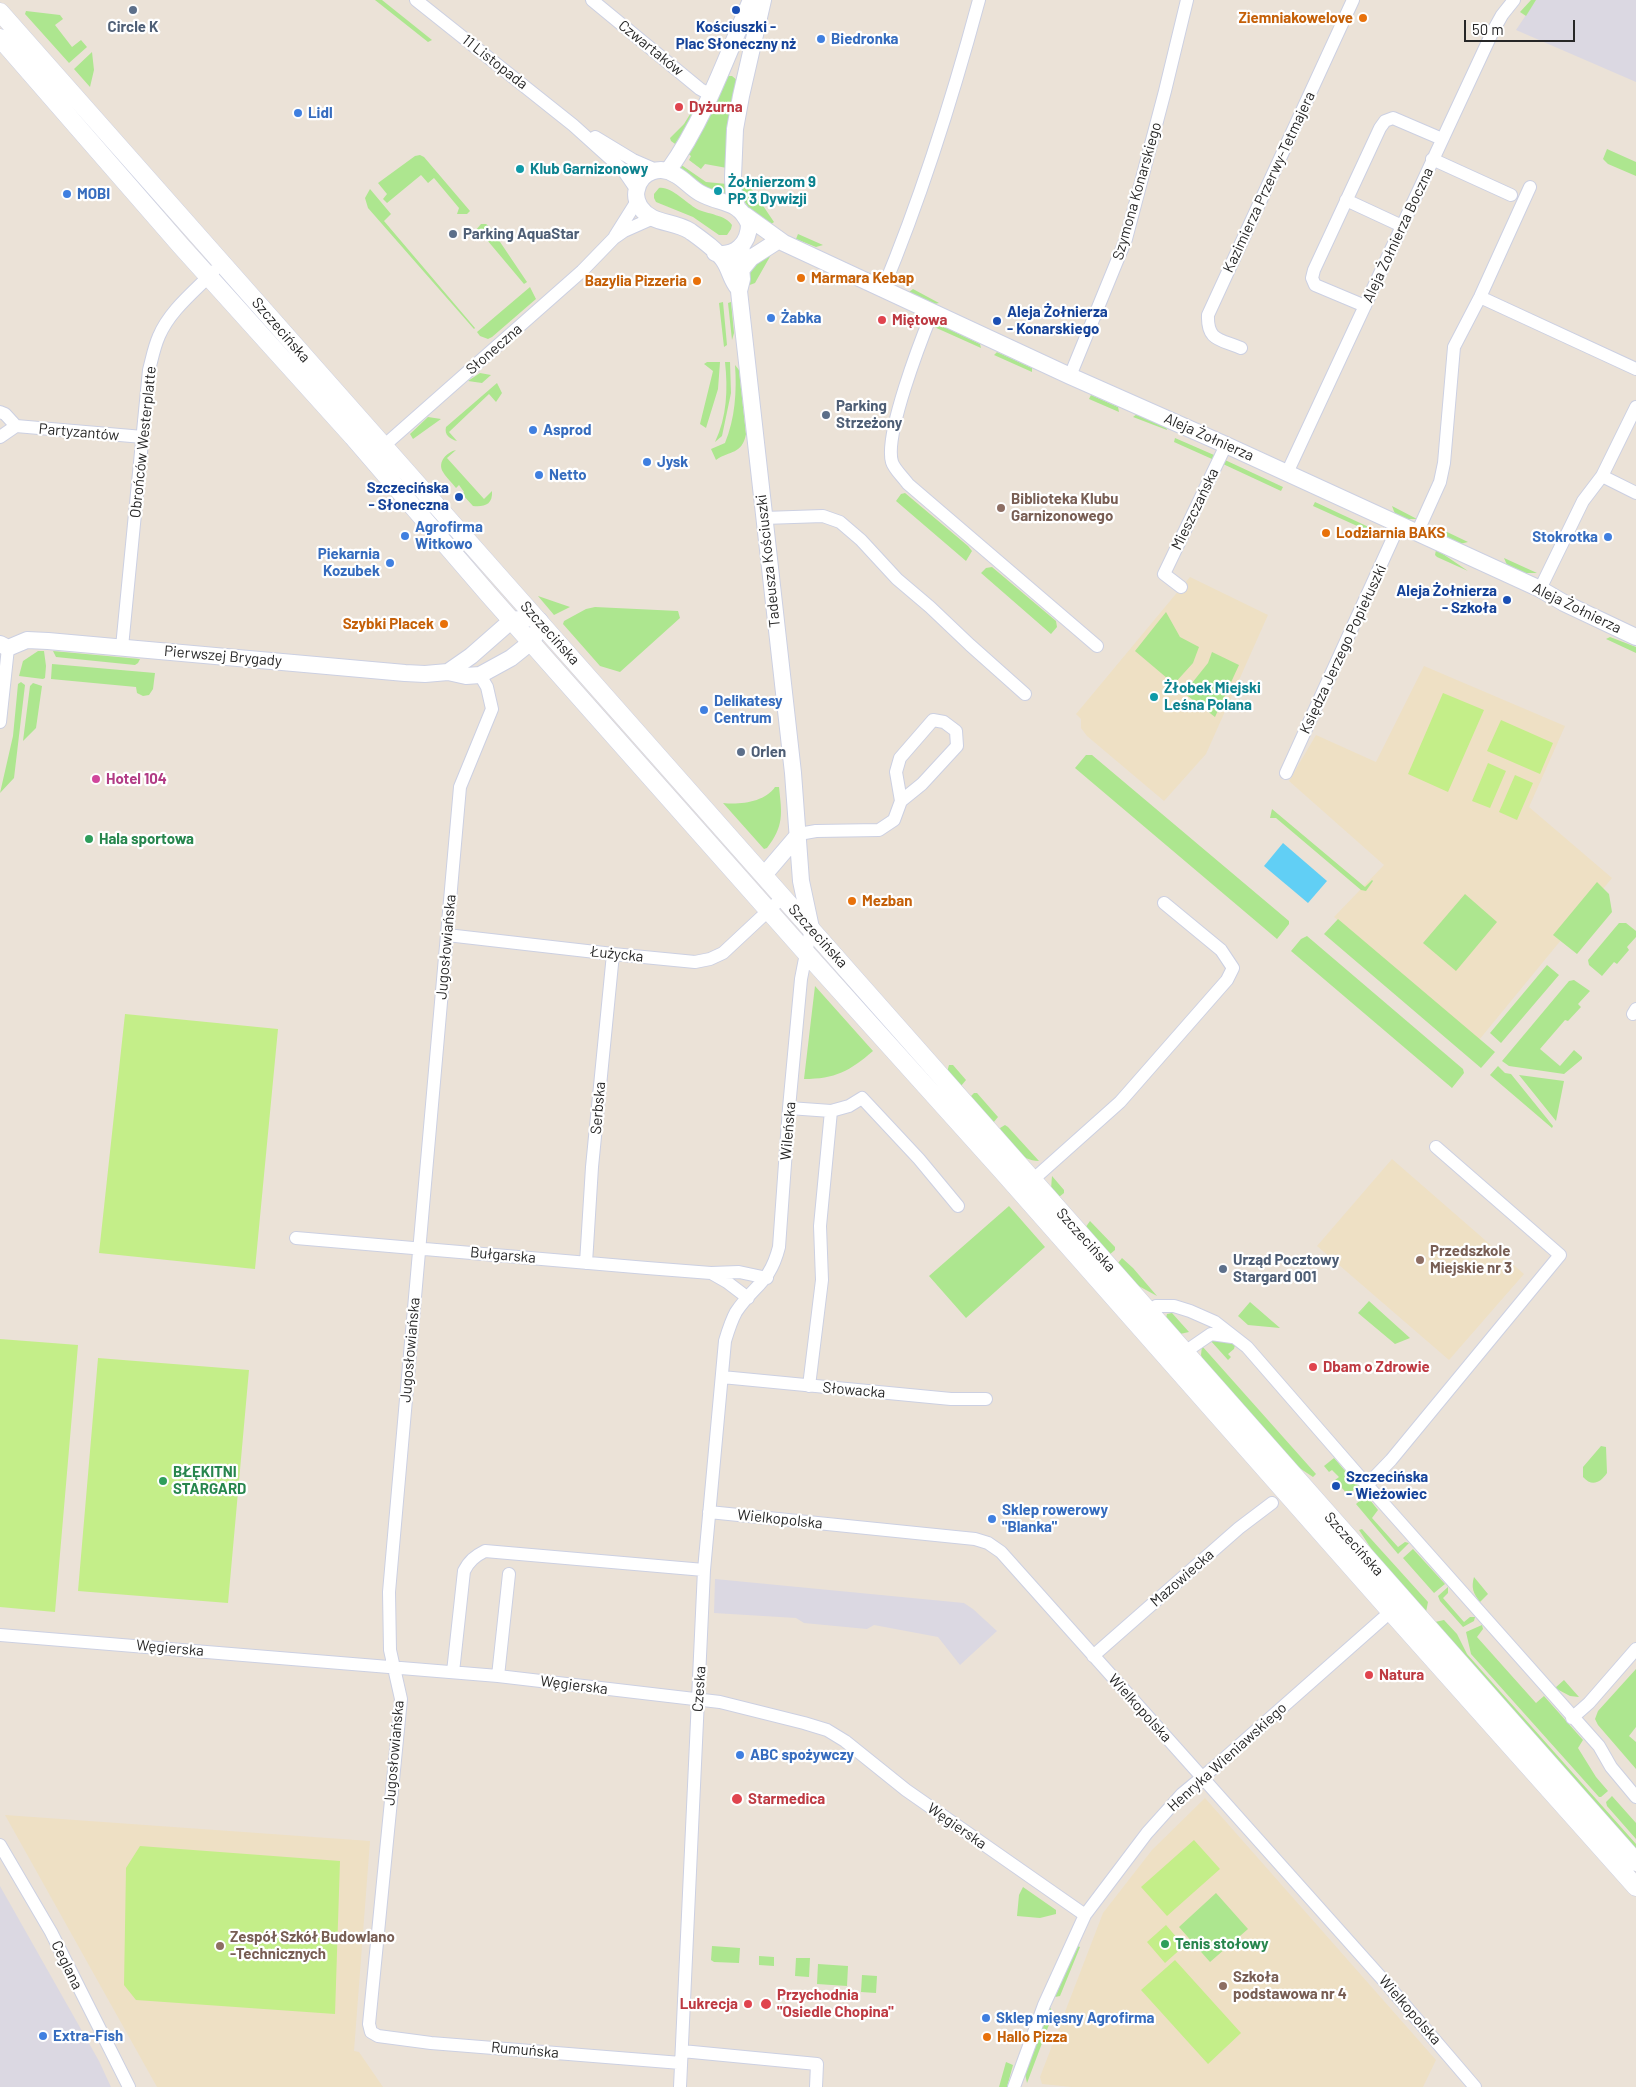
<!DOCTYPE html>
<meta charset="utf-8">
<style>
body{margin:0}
#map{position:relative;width:1636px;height:2087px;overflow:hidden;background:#ebe2d7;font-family:Barlow,sans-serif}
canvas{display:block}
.scale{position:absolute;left:1464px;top:20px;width:111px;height:22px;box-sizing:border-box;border:2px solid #272727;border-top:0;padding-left:6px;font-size:15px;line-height:18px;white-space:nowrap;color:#272727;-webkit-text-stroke:4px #fff;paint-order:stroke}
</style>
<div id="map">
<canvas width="1636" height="2087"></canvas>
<div class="scale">50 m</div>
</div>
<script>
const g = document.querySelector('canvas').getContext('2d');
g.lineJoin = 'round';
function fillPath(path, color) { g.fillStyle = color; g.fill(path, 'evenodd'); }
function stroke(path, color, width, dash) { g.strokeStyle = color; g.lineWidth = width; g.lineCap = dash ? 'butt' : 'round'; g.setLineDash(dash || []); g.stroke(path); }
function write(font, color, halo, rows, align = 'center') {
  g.font = font + ' Barlow,sans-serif'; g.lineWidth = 4.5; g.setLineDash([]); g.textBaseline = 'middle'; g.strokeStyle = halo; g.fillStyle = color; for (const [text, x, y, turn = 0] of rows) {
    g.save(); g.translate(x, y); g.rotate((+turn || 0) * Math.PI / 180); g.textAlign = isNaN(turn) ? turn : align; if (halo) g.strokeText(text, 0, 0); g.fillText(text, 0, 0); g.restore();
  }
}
const industrial = new Path2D(`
 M1536 0H1636V82L1516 30Z
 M715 1579 964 1603 973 1609 997 1631 960 1665 938 1637 874 1625 867 1629 804 1623 796 1618 714 1613Z
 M0 1886 99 2061 111 2087H0Z`);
const education = new Path2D(`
 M1190 577 1268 615 1206 754 1164 801 1087 736 1081 728V719L1076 714Z
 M1424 666 1565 726 1529 807 1612 878 1479 1040 1334 917 1384 865 1289 781 1316 735 1376 762Z
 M1392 1159 1524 1274 1449 1360 1317 1246Z
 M1205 1798 1436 2060 1423 2087H1072L1042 2084 1040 2077 1103 1913 1152 1850Z
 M5 1815 370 1841 354 2051 359 2052 383 2087H157Z`);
const green = new Path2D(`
 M375 0H382L432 40 428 42Z
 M1531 0H1536L1526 16 1520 12Z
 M26 11 60 15 63 19 55 25 72 47 81 40 87 47 69 63 25 14Z
 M92 52 94 70 90 87 74 69Z
 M728 76H732L738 81 727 168 705 164 701 169 689 160 691 156 687 153 725 78Z
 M700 98 701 101 678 146 671 141 670 138 684 124Z
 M1607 149 1636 162V176L1608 164 1603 159Z
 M420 155 424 157 470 211 467 214H457L459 208 434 178 428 183 421 175 387 203 383 199 387 194 378 183 415 156Z
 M680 164 706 182 727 184 726 192 724 195 708 191 679 168Z
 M739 186 751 188 774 222 770 225C754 215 743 206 739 186Z
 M659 188C671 186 686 203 697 209 707 214 726 215 732 225L731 229 727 235H719L693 217 656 202 654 198V194Z
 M370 189 391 214 384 221 475 328 474 329 368 208 365 198Z
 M481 224H486L490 227 527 282 524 284 482 234 477 236 476 230Z
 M798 234 823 245 816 247 796 239Z
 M772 253 755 283 747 286C750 266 755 263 772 253Z
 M530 287 536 299 492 337 488 339 480 336 477 332Z
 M913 289 939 303 934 304 909 292Z
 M723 302 727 345 724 347 719 303Z
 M731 302 734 333 732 340 728 303Z
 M935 324 940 325 980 344 981 348 932 326Z
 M997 352 1032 368V372L994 355Z
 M707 362H720L718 389 706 428 700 424 713 371 704 364Z
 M725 362H730L731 393 722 436 715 442C727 417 728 389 725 362Z
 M735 365 739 370 746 434C742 455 730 450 716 460L711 449 725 443C735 419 737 391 735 365Z
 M480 373 491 375 482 383 468 381Z
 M497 383 502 393 496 402 489 394 449 432 457 441C450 439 444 435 446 427Z
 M1091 395 1118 407 1119 412 1089 399Z
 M1137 414 1166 426 1167 430 1133 417Z
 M428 417 441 419 413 439 410 434Z
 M1175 438 1214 455 1212 459 1174 442Z
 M456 450 447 458 484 499 492 491C493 505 484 507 473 506L462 494 464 492 459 485 456 488C452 483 446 477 443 472 437 462 447 452 456 450Z
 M1225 460 1283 487 1281 491 1223 464Z
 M905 493 968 546 972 551 966 561 896 501 901 494Z
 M1315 502 1388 536 1386 539 1313 506Z
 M1392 506 1417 519H1405L1395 514Z
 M1445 531 1468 542 1460 544 1443 536Z
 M1436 550 1440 552 1468 571 1437 557 1435 555Z
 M1504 558 1537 573H1524L1507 565Z
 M992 567 1056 621 1057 627 1051 634 981 573 986 568Z
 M538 596 570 607 554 615Z
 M595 607 678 611 680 618 620 672 600 666 563 624 564 621 586 609Z
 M1166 612 1180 637 1199 647 1193 663 1174 684 1135 651Z
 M1610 637 1636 647V653L1606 639Z
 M38 651H44L46 666 45 678 43 679 19 676 23 661Z
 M53 651 140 659 138 663 135 665 56 657Z
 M1212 652 1239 665 1215 717 1184 693 1208 663Z
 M52 664 155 673 153 689 149 695 143 696 137 693 136 687 51 679Z
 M21 682 25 685 14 778 0 793 13 736 18 684Z
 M33 683 42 686 36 728 23 741 30 686Z
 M1086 755H1092L1289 921V924L1277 939 1075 768Z
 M775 787H779C782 814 784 826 767 848L764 849 723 803C740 805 765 802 775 787Z
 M1272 809 1365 887 1372 880 1373 881 1366 891 1361 890 1276 818H1270Z
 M1597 882 1609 894 1612 912 1577 954 1553 935Z
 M1465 894 1497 922 1456 971 1423 943Z
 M1338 919 1495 1052 1481 1068 1324 934Z
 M1619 923H1626L1636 931V937L1627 947 1629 950 1617 964 1614 962 1602 976 1589 965 1588 960Z
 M1307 936 1463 1069 1464 1073 1452 1088 1291 951 1301 939Z
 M1547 965 1559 975 1501 1043 1490 1033Z
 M1574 980 1590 991 1578 1004 1581 1007 1568 1021 1565 1020 1540 1049 1560 1066 1574 1050 1582 1057V1059L1564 1074 1509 1066 1502 1061 1569 981Z
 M815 986 873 1051C850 1071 835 1079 804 1079Z
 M949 1065H953L966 1080 961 1086 947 1072Z
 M1498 1066 1505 1073 1511 1074 1553 1126 1552 1128 1490 1075Z
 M1519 1075 1564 1081 1556 1121Z
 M974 1093H977L998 1117 993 1123 972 1101 971 1096Z
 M1005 1125 1008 1127 1039 1161C1020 1161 1011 1144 1001 1131L1000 1128Z
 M1052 1176 1064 1190V1193L1059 1197 1051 1189Z
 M1009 1206 1045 1247 966 1318 929 1276Z
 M1090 1221 1115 1247V1250L1109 1255 1085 1228Z
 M1122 1258 1133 1268 1157 1296 1135 1284 1118 1263Z
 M1369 1301 1410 1338 1395 1344 1358 1313Z
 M1250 1302 1280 1328 1248 1325 1238 1316Z
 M1172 1313 1189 1332 1180 1334 1166 1318 1167 1314Z
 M1223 1338 1235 1345 1234 1349 1228 1354 1231 1357 1228 1360 1210 1340Z
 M1202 1346 1316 1474 1313 1477 1295 1465 1203 1361 1201 1355Z
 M1601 1446 1606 1447 1607 1473C1600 1483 1592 1487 1583 1477V1467Z
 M1334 1458 1358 1486 1348 1495 1335 1480 1339 1477 1332 1470 1329 1472 1324 1466Z
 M1366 1495 1378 1510 1372 1518 1398 1547 1405 1542 1409 1543 1398 1554 1356 1504Z
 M1362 1529 1428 1602 1426 1612 1374 1553 1359 1530Z
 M1413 1549 1445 1584 1434 1593 1403 1558Z
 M1474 1577 1488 1594 1480 1602C1473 1593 1471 1588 1474 1577Z
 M1448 1587V1593L1443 1598 1464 1622 1470 1617H1475L1474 1621 1463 1627 1440 1601 1438 1596Z
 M1444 1620 1457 1634 1467 1654 1636 1844V1850L1435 1622Z
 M1482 1625 1483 1629 1477 1637 1536 1703 1544 1696 1583 1740 1578 1748 1596 1777 1608 1791 1601 1797H1599L1471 1654 1466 1632Z
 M1636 1669V1727L1629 1736 1636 1742V1769L1598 1725 1595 1719 1598 1711Z
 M1564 1680 1579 1697 1570 1696 1555 1688Z
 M1612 1796 1636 1823V1839L1607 1806 1606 1802Z
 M1023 1887 1056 1910V1914L1040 1918 1017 1916 1019 1895Z
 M1216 1893 1248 1929 1210 1962 1179 1927Z
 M712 1946 740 1948 739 1963 714 1962 711 1960Z
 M1077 1946 1080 1947 1060 1996 1055 1997Z
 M759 1956 774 1957V1966L759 1965Z
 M796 1958H810L809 1977 795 1976Z
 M818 1964 848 1966 847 1986 817 1984Z
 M862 1975 877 1976 876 1993 861 1992Z
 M1050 2007 1053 2014 1027 2083 1025 2074Z
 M1006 2062 1013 2065 1007 2087H999Z`);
const pitch = new Path2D(`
 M1443 693 1484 710 1448 792 1408 774Z
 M1501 720 1553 743 1540 774 1487 751Z
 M1488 763 1506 771 1490 808 1472 801Z
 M1515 775 1533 783 1517 820 1499 812Z
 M125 1014 278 1029 255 1269 99 1253Z
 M0 1339 78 1345 55 1612 0 1607Z
 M98 1358 249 1370 228 1603 78 1591Z
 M1194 1840 1220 1869 1167 1916 1141 1887Z
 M140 1846 340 1861 335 2014 136 2000 124 1985 126 1868Z
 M1166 1925 1184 1946 1165 1963 1147 1942Z
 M1175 1960 1241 2033 1208 2064 1141 1990Z`);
const water = new Path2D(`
 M1283 843 1327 881 1308 903 1264 866Z`);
const minor = new Path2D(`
 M416 0 573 125 623 170 636 189
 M592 0 700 89 711 95
 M595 137 633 160 656 170
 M1432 159 1511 195
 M1346 200 1402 226
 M615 236 637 201
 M883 289C923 193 952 100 979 0
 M1480 297 1636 369
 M1365 306 1315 285 1312 278 1314 270 1380 128 1385 121 1393 118 1442 139
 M932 313C921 340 884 435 892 462 894 469 903 477 908 484L1097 646
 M1241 348C1220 339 1207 341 1208 315L1353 0
 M1070 376 1126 239 1165 91 1187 0
 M0 412 5 414 16 426
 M0 437 16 426 143 437
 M378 451 582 271 614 238 624 231 651 219
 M1287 473 1492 33 1502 15 1514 0
 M1602 476 1636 493
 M764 518 823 516 840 522 861 540 897 579 930 607 970 645 1025 694
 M1417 533 1440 482 1444 463 1454 347 1480 297 1530 187
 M1181 587 1164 574 1226 445
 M1540 589 1583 501 1602 476 1636 407
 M122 647 149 370C152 359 154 347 159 336 170 310 195 291 214 271
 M480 675 487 687 492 709 460 787 389 1592 390 1650 401 1699 369 2024 371 2032 378 2036 431 2043 681 2063
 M0 722 8 648
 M1286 773 1399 525
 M799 834 816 831 879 830 894 820 901 801 922 784 957 746 956 731 944 722 933 720 900 758 896 772 901 801
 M447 935 613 954 695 962 710 959 723 953 783 897
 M1633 1014 1636 1009
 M789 1108 831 1111
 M1027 1185 1120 1102 1227 980 1233 968 1221 950 1164 903
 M296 1238 647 1268 711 1273 739 1272 767 1278
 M586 1263 592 1167 613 954
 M713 1274 727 1282 748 1298
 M1144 1315 1156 1306H1174L1190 1311 1215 1322 1247 1347 1367 1485 1599 1746 1611 1767 1636 1797
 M1179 1356 1211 1334 1232 1337
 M722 1377 951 1399H986
 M809 1386 822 1280 820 1226 831 1111 849 1106 862 1098 919 1159 958 1206
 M1367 1485 1391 1460 1560 1255 1436 1147
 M709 1512 975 1539 988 1543 1001 1552 1385 1982 1475 2087
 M0 1635 498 1676 720 1702 804 1723 827 1730 845 1741 906 1790 1085 1915
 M1093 1656 1239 1528 1272 1503
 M453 1672 464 1571C469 1561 475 1556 485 1551L704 1570
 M498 1676 509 1574
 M1572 1718 1589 1703 1636 1649
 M0 1845 51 1932 129 2087
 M682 2051 817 2064 816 2087
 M680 2087 704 1570 725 1341C728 1331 731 1321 736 1312 754 1285 770 1283 779 1247L789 1108 801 979 811 928
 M1014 2087 1044 2005 1085 1915 1147 1833 1182 1794 1217 1765 1397 1606`);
const tertiary = new Path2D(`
 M668 171C705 119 726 58 751 0
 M737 206 734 200 733 177 735 129 741 96 763 0
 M745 215 784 243 1070 376 1226 445 1540 589 1564 603 1636 637
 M742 246 740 255 742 279 739 291 793 773 801 881 811 928
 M715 253C735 258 749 243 749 224 738 199 721 205 700 193 691 188 685 180 676 175 661 165 641 171 637 189 635 195 637 202 640 207 652 225 673 220 690 231 701 239 717 250 724 261 730 270 731 280 738 288
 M742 269 751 258 776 242
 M0 644 8 648 27 640 48 641 405 673 425 674 448 672 466 676 480 675 511 658 531 642 537 633 540 621 529 618 512 620 471 656 448 672
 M764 875 799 834`);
const secondary = new Path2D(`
 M0 12 1636 1862
 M0 38 181 246 353 437 489 595 807 954 1002 1171 1391 1612 1636 1887`);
const markers = [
 [133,10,5,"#5c6f8a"],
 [736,10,5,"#1a4fb4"],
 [1363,18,5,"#e8710a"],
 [821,39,5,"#3f7fe0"],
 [679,107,5,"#e0444e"],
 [298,113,5,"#3f7fe0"],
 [520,169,5,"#0f9aa8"],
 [718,191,5,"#0f9aa8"],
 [67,194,5,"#3f7fe0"],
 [453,234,5,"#5c6f8a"],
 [801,278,5,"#e8710a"],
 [697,281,5,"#e8710a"],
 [771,318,5,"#3f7fe0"],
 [882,320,5,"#e0444e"],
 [997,321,5,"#1a4fb4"],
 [826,415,5,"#5c6f8a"],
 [533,430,5,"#3f7fe0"],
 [647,462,5,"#3f7fe0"],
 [539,475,5,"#3f7fe0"],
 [459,497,5,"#1a4fb4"],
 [1001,508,5,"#8d6e63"],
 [1326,533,5,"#e8710a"],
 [405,536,5,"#3f7fe0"],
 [1608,537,5,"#3f7fe0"],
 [390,563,5,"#3f7fe0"],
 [1507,600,5,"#1a4fb4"],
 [444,624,5,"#e8710a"],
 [1154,697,5,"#0f9aa8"],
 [704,710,5,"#3f7fe0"],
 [741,752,5,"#5c6f8a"],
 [96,779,5,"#d1479c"],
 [89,839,5,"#2e9e5b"],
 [852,901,5,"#e8710a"],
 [1420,1260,5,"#8d6e63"],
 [1223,1269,5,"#5c6f8a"],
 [1313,1367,5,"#e0444e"],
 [163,1481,5,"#2e9e5b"],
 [1336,1486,5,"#1a4fb4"],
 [992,1519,5,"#3f7fe0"],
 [1369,1675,5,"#e0444e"],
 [740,1755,5,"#3f7fe0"],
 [737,1799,6,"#e0444e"],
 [1165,1944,5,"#2e9e5b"],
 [220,1946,5,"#8d6e63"],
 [1223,1986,5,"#8d6e63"],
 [748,2004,5,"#e0444e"],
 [766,2004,6,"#e0444e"],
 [986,2018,5,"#3f7fe0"],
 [43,2036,5,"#3f7fe0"],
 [987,2037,5,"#e8710a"]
];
const foodNames = [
 ["Ziemniakowelove",1353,18,"right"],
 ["Marmara Kebap",811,278],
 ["Bazylia Pizzeria",687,281,"right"],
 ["Lodziarnia BAKS",1336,533],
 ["Szybki Placek",434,624,"right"],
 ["Mezban",862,901],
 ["Hallo Pizza",997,2037]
];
const serviceNames = [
 ["Circle K",133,27,"center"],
 ["Parking AquaStar",463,234],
 ["Parking",836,406],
 ["Strzeżony",836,423],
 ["Orlen",751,752],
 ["Urząd Pocztowy",1233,1260],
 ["Stargard 001",1233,1277]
];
const transitNames = [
 ["Kościuszki -",736,27,"center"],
 ["Plac Słoneczny nż",736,44,"center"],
 ["Aleja Żołnierza",1007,312],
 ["- Konarskiego",1007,329],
 ["Szczecińska",449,488,"right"],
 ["- Słoneczna",449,505,"right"],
 ["Aleja Żołnierza",1497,591,"right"],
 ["- Szkoła",1497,608,"right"],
 ["Szczecińska",1346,1477],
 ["- Wieżowiec",1346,1494]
];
const shopNames = [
 ["Biedronka",831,39],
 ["Lidl",308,113],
 ["MOBI",77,194],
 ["Żabka",781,318],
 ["Asprod",543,430],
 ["Jysk",657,462],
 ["Netto",549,475],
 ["Agrofirma",415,527],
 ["Witkowo",415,544],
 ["Stokrotka",1598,537,"right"],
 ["Piekarnia",380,554,"right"],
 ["Kozubek",380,571,"right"],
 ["Delikatesy",714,701],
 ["Centrum",714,718],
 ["Sklep rowerowy",1002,1510],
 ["\"Blanka\"",1002,1527],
 ["ABC spożywczy",750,1755],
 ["Sklep mięsny Agrofirma",996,2018],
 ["Extra-Fish",53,2036]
];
const streetNames = [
 ["Czwartaków",651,48,39],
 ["11 Listopada",495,62,38],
 ["Kazimierza Przerwy-Tetmajera",1269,182,-65],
 ["Szymona Konarskiego",1137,191,-74],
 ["Aleja Żołnierza Boczna",1398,235,-65],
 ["Szczecińska",281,330,49],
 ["Słoneczna",494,349,-41],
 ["Partyzantów",79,432,5],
 ["Aleja Żołnierza",1209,437,24],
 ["Obrońców Westerplatte",143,442,-84],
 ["Mieszczańska",1195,509,-64],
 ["Tadeusza Kościuszki",768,561,-96],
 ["Aleja Żołnierza",1577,608,26],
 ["Szczecińska",550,633,48],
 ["Księdza Jerzego Popiełuszki",1343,649,-65],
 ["Pierwszej Brygady",223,656,5],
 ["Szczecińska",818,936,48],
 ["Jugosłowiańska",446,947,-85],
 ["Łużycka",617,954,6],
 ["Serbska",598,1108,-85],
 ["Wileńska",788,1131,-85],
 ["Szczecińska",1086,1240,48],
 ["Bułgarska",503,1255,5],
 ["Jugosłowiańska",410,1350,-85],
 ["Słowacka",854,1390,5],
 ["Wielkopolska",780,1519,6],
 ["Szczecińska",1354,1544,48],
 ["Mazowiecka",1182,1578,-41],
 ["Węgierska",170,1648,5],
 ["Węgierska",574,1685,7],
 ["Czeska",699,1689,-86],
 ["Wielkopolska",1140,1708,48],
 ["Jugosłowiańska",394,1753,-85],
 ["Henryka Wieniawskiego",1227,1757,-42],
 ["Węgierska",957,1826,35],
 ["Ceglana",67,1965,64],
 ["Wielkopolska",1410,2010,49],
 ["Rumuńska",525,2050,5]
];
const healthNames = [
 ["Dyżurna",689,107],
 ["Miętowa",892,320],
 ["Dbam o Zdrowie",1323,1367],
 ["Natura",1379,1675],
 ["Starmedica",748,1799],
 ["Przychodnia",777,1995],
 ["\"Osiedle Chopina\"",777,2012],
 ["Lukrecja",738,2004,"right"]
];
const cultureNames = [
 ["Klub Garnizonowy",530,169],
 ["Żołnierzom 9",728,182],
 ["PP 3 Dywizji",728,199],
 ["Żłobek Miejski",1164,688],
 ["Leśna Polana",1164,705]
];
const educationNames = [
 ["Biblioteka Klubu",1011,499],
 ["Garnizonowego",1011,516],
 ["Przedszkole",1430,1251],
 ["Miejskie nr 3",1430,1268],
 ["Zespół Szkół Budowlano",230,1937],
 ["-Technicznych",230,1954],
 ["Szkoła",1233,1977],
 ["podstawowa nr 4",1233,1994]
];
const hotelNames = [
 ["Hotel 104",106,779]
];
const leisureNames = [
 ["Hala sportowa",99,839],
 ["BŁĘKITNI",173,1472],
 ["STARGARD",173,1489],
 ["Tenis stołowy",1175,1944]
];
fillPath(industrial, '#dbd8e2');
fillPath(education, '#eee0c4');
fillPath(green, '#ade68f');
fillPath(pitch, '#c4ee89');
fillPath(water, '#61cff5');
stroke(minor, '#ccd0e2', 14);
stroke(tertiary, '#ccd0e2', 18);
stroke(secondary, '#ccd0e2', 19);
stroke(minor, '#fff', 12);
stroke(tertiary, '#fff', 16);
stroke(secondary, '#fff', 18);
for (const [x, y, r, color] of markers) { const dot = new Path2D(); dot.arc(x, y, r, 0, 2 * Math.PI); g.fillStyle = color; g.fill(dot); stroke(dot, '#fff', 2); }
write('bold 15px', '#c56008', '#fff', foodNames, 'left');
write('bold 15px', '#4e5e75', '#fff', serviceNames, 'left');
write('bold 15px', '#164399', '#fff', transitNames, 'left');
write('bold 15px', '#366cbe', '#fff', shopNames, 'left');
write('15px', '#272727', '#fff', streetNames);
write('bold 15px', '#be3a42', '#fff', healthNames, 'left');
write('bold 15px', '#0d838f', '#fff', cultureNames, 'left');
write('bold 15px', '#785e54', '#fff', educationNames, 'left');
write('bold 15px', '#b23c85', '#fff', hotelNames, 'left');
write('bold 15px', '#27864d', '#fff', leisureNames, 'left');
</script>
